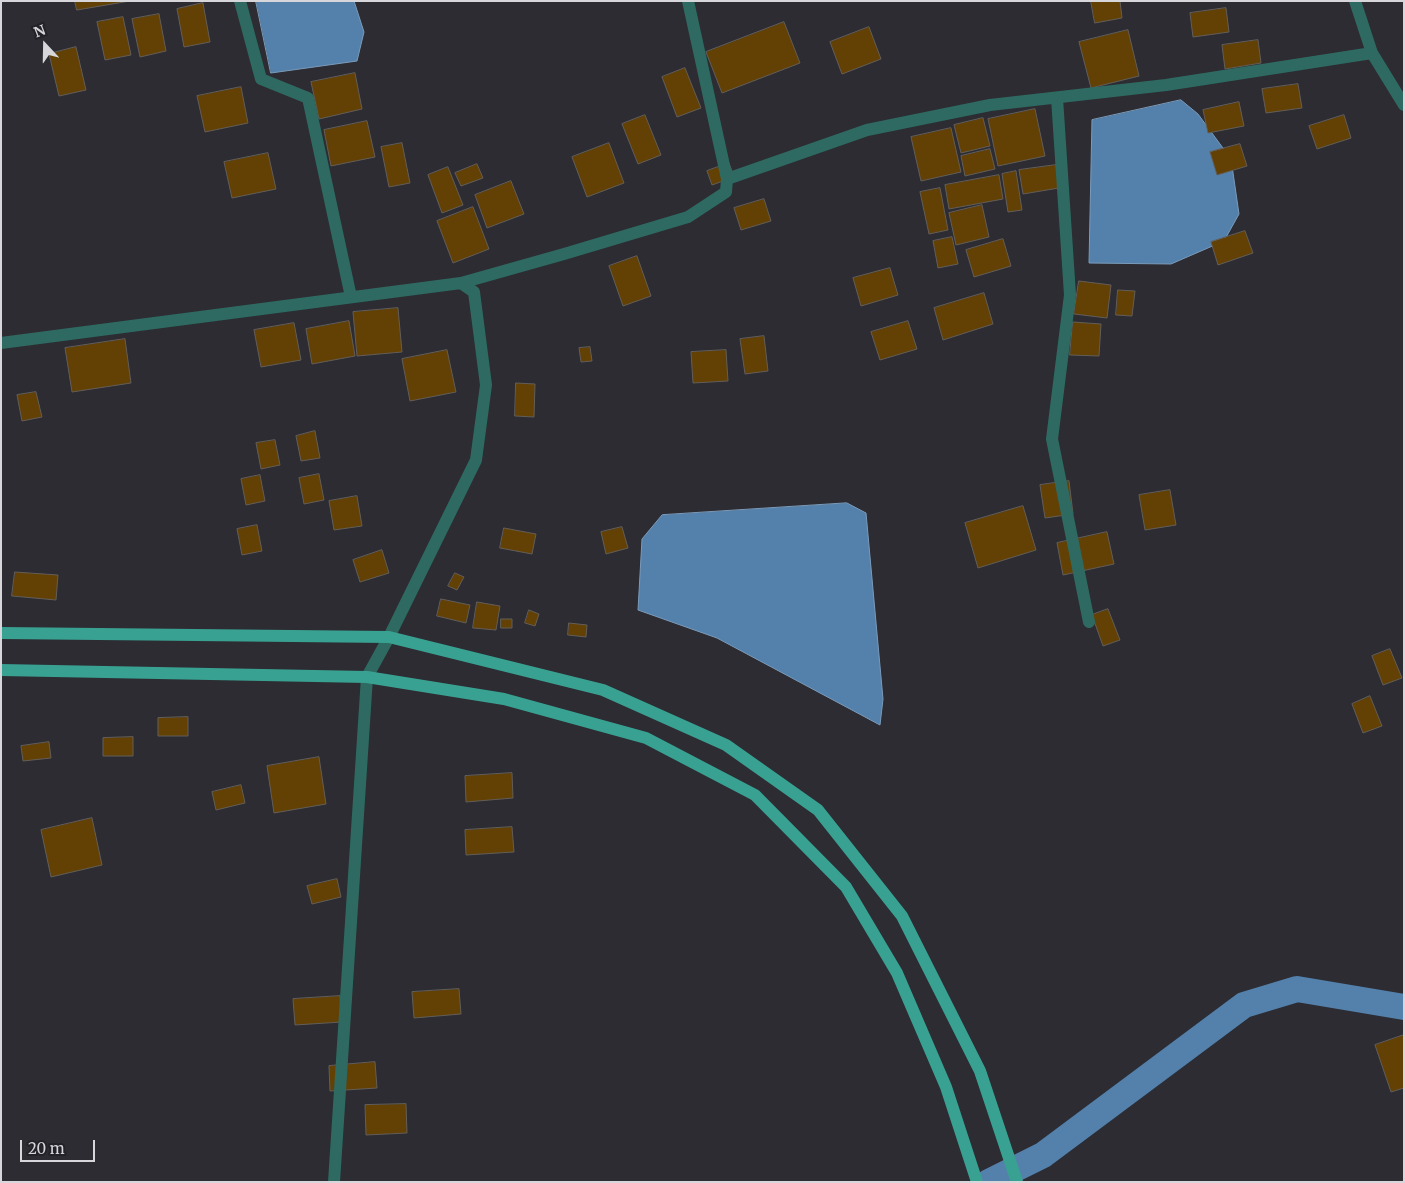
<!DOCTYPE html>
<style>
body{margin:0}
#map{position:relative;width:1405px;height:1183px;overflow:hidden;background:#2c2c32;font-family:Merriweather,serif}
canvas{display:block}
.frame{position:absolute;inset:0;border:2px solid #d7d7db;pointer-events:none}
.north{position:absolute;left:20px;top:20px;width:50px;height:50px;-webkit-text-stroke:4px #232228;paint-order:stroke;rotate:339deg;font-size:14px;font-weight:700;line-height:20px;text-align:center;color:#d7d7db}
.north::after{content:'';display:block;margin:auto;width:18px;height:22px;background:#d7d7db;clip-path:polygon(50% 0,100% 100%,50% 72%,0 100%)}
.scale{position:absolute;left:20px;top:1140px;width:75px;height:22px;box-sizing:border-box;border:2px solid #d7d7db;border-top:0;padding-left:6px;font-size:15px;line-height:18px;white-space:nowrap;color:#d7d7db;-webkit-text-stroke:4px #232228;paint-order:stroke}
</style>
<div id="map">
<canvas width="1405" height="1183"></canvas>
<div class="frame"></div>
<div class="north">N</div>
<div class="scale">20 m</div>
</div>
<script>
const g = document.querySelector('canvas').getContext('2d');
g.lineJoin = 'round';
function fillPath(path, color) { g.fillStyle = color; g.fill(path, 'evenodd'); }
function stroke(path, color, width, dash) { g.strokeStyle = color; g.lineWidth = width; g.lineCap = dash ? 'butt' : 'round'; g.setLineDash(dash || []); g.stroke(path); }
const water = new Path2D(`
 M256 1H354L364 32 357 61 271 73Z
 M1181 100 1198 114 1231 159 1239 214 1224 241 1171 264 1089 263 1092 120Z
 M847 503 866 513 883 699 880 725 717 638 638 610 642 539 662 515Z`);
const canal = new Path2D(`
 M989 1182 1043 1155 1244 1005 1297 989 1404 1007`);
const building = new Path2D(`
 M75 1H130L77 10Z
 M1091 1H1120L1122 18 1095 23Z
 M203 3 210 42 184 47 177 9Z
 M1226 8 1229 32 1193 37 1190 13Z
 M159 14 166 51 140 57 132 19Z
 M123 17 131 55 105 60 97 22Z
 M784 22 800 63 722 93 706 52Z
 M869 27 881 59 842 74 830 42Z
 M1128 30 1139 76 1091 88 1079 42Z
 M1258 40 1261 63 1225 69 1222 45Z
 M76 47 86 90 59 96 49 54Z
 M685 68 701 108 677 117 662 77Z
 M355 73 362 109 319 119 311 82Z
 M1298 84 1302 108 1266 113 1262 89Z
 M241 87 248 123 205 132 197 96Z
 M1239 102 1244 126 1208 133 1203 110Z
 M1035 109 1045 156 998 166 988 119Z
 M645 115 661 155 638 164 622 124Z
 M1344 115 1351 138 1317 149 1309 126Z
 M983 118 990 146 961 153 954 125Z
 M367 121 375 157 331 166 324 130Z
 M951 128 961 172 921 181 911 137Z
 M402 143 410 183 389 187 381 147Z
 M609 143 624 183 587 197 572 157Z
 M1240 144 1247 166 1217 175 1210 152Z
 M990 149 995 169 965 176 961 156Z
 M268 153 276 189 232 198 224 162Z
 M729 163 734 177 712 185 707 171Z
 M477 164 483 178 461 186 455 173Z
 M1056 165 1059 188 1023 194 1019 170Z
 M448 167 463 205 442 213 428 175Z
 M1016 171 1022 210 1008 212 1002 174Z
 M999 175 1003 199 949 209 945 185Z
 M511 181 524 214 487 228 475 195Z
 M940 188 948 230 929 234 920 192Z
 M764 199 771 221 741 230 734 208Z
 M982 205 989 237 956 245 949 213Z
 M473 207 489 249 453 263 437 221Z
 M1245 231 1253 253 1218 265 1211 242Z
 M952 237 958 264 938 268 933 241Z
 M1003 239 1011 266 974 277 966 250Z
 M637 256 651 296 623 306 609 266Z
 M890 268 898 295 861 306 853 278Z
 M1079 281 1111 285 1107 318 1074 314Z
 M1118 290 1135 291 1132 316 1116 315Z
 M984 293 993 324 943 340 934 308Z
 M398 308 402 352 357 356 353 312Z
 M349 321 355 356 312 364 306 329Z
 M908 321 917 349 880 360 871 332Z
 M1073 322 1101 324 1099 356 1070 355Z
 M294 323 301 360 261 367 254 330Z
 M764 336 768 371 745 374 740 339Z
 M125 339 131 383 72 392 65 348Z
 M590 347 592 361 581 362 579 348Z
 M447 350 456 392 410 401 402 359Z
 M726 350 728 381 693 383 691 352Z
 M516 383 535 384 534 417 515 416Z
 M36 392 42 417 22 421 17 395Z
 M315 431 320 458 301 461 296 436Z
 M275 440 280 465 261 469 256 443Z
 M319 474 324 500 304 504 299 478Z
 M260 475 265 501 246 505 241 479Z
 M1069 481 1073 514 1045 518 1040 485Z
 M1170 490 1176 525 1145 530 1139 495Z
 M357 496 362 526 334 530 329 501Z
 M1023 506 1036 550 978 568 965 523Z
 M257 525 262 551 242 555 237 529Z
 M622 527 628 548 606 554 601 532Z
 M504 528 536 534 532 554 500 548Z
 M1107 532 1114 564 1063 575 1057 543Z
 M382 550 389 573 360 582 353 560Z
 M15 572 58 575 56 600 12 596Z
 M455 573 464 577 457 590 448 586Z
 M441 599 470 605 466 623 437 616Z
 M477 602 500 606 496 630 473 628Z
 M1108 609 1120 640 1103 646 1092 615Z
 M529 610 539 614 535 626 525 623Z
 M501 619H512V628H501Z
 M569 623 587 625 586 637 568 635Z
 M1390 649 1402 678 1383 685 1372 656Z
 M1370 696 1382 726 1363 733 1352 704Z
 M188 717V736H158V718Z
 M133 737V756H103V738Z
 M49 742 51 758 23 761 21 746Z
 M319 757 326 804 274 813 267 766Z
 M512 773 513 798 466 802 465 776Z
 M241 785 245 803 216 810 212 792Z
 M92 818 102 865 51 877 41 830Z
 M512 827 514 852 466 855 465 830Z
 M337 879 341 897 312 904 307 886Z
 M459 989 461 1014 414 1018 412 992Z
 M340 996 342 1022 295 1025 293 999Z
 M1404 1035V1088L1391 1092 1375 1045Z
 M375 1062 377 1088 330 1091 329 1066Z
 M406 1104 407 1133 366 1135 365 1105Z`);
const street = new Path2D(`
 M240 1 261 79 308 98 351 297
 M688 1 727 179
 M1355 1 1372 53 1404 105
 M1057 98 1070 295 1052 439 1089 622
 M461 283 564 254 688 217 726 192 727 179 867 130 990 105 1166 85 1372 53
 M1 343 461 283 474 292 486 385 476 460 389 637 367 677 334 1182`);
const primary = new Path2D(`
 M1 633 389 637 603 690 726 745 818 810 902 916 980 1071 1017 1182
 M1 670 367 677 504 699 646 738 755 795 846 887 897 973 946 1087 977 1182`);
fillPath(water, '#5381ac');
stroke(water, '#7b9bba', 1);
stroke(canal, '#5381ac', 26);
fillPath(building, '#634105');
stroke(building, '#635e59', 1);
stroke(street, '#2e6a61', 12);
stroke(primary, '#39a192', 12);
</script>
